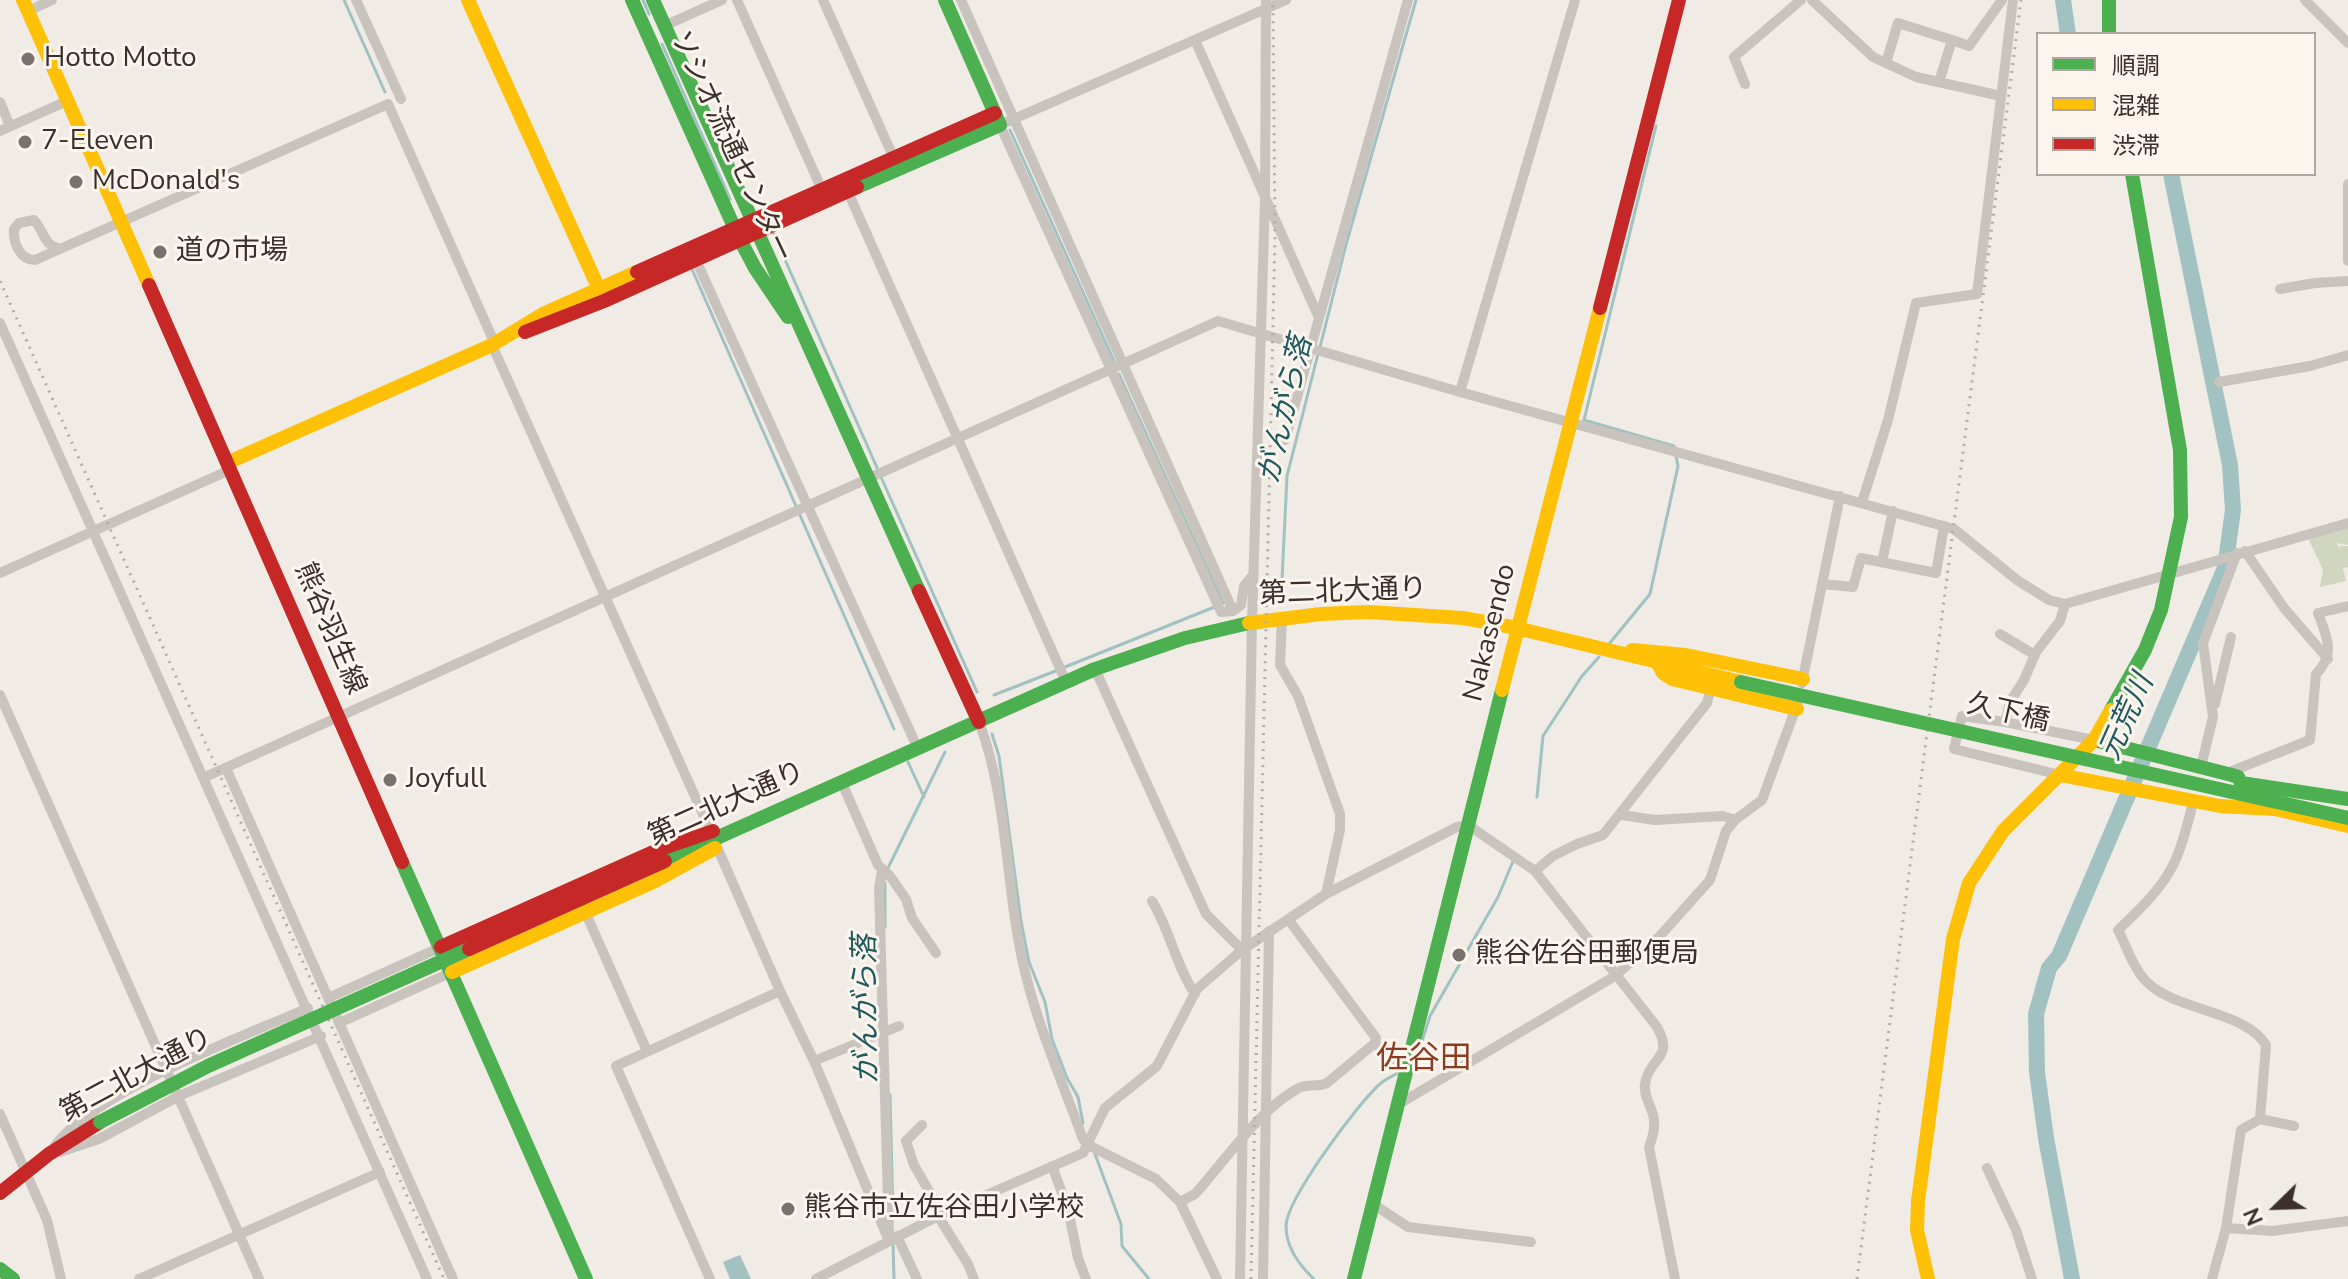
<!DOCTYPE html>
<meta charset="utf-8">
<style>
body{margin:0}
#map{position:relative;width:2348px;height:1279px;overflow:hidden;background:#f0ebe5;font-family:"Nunito Sans","Noto Sans JP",sans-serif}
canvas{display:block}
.legend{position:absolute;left:2036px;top:32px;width:280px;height:144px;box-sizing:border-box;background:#fbf5ee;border:2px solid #aea6a0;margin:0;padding:10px 14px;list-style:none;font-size:24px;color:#3b302b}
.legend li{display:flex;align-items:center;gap:16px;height:40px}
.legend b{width:40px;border:2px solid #aea6a0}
.north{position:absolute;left:2236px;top:1167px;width:80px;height:80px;-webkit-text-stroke:6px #fbf5ee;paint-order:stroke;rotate:247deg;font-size:22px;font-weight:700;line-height:32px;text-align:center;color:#3b302b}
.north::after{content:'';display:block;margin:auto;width:28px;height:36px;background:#3b302b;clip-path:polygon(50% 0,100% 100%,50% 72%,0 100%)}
</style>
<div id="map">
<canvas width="2348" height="1279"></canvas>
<ul class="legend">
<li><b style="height:10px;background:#4caf50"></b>順調</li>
<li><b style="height:10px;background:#ffc107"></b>混雑</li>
<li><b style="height:10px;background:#c62828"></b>渋滞</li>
</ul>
<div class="north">N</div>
</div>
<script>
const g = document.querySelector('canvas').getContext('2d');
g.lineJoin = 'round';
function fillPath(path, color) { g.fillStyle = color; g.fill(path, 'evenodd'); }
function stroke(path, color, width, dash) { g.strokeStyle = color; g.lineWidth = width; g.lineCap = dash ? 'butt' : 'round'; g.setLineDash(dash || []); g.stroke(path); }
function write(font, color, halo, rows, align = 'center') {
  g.font = font + ' "Nunito Sans","Noto Sans JP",sans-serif'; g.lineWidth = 6; g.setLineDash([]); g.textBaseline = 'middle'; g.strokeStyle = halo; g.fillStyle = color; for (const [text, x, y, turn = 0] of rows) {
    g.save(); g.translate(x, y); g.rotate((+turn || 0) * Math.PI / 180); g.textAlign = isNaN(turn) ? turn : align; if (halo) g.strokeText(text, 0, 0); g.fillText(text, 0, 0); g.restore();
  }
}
const green = new Path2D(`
 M2348 526V545L2337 543 2339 550V546H2348V567L2343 568 2346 581 2320 587 2323 570 2308 538Z`);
const water = new Path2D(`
 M740 1255 751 1279H730L723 1262Z`);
const stream = new Path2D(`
 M344 0 385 92
 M643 0 649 14
 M662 44 730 199
 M1010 130 1114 361
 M771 228 878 470
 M691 267 796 506
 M1320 347 1347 241 1416 0
 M1119 374 1223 603
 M881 477 977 692
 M799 513 894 729
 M1256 588 1282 580 1287 476 1318 354
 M1609 644 1650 594 1678 466 1674 446 1584 420 1656 126
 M1065 667 1217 606
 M994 695 1058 670
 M992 734 999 756 1021 921 1029 962 1045 1002 1052 1039 1067 1078 1078 1097 1083 1123
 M908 762 924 797
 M1537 797 1543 736 1582 676 1599 657
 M888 868 945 752
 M885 883V927
 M1416 1060 1430 1016 1498 897 1514 859
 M890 1095 893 1215
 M1095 1154 1121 1224 1122 1246 1149 1279
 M893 1243 894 1279
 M1314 1279C1299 1265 1286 1248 1286 1226 1286 1200 1358 1103 1380 1084 1384 1080 1391 1077 1396 1074`);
const river = new Path2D(`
 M2063 0 2068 34
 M2072 1279 2046 1138 2037 1072 2036 1014 2049 968 2059 956 2225 568 2233 510 2230 465 2171 174`);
const street = new Path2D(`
 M356 0 401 99
 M737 0 822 190
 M823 0 896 163
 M961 0 1233 611
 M1812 0 1873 57 1916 77 2001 96
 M2305 0 2348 43
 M28 11 52 0
 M664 26 722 0
 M1195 40 1319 318
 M1952 40 1969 46 2002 0
 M1886 63 1898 23 1952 40 1939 82
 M1745 84 1734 57 1801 0
 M0 102 10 126
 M0 131 67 101
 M2348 184V261
 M848 192 1066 682
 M14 229C13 243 20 260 35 260L388 104 495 344
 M14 229 19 223 34 220C44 231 44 246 60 249
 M695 258 918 749
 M2280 289 2315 283 2348 281
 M0 323 427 1279
 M492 345 711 832
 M2219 382 2310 366 2348 355
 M1460 392 1575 0
 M1285 440 1408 0
 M1862 502 1888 420 1916 303 1977 294 2013 0
 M2245 551 2284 608 2328 659
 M1882 562 1893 511
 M0 573 232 469
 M1254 574 1244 586 1241 605 1233 611 1221 612 1000 125 1286 0
 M1822 584 1853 587 1861 558 1936 573 1944 526
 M1282 618 1280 665 1298 696 1340 814V830L1326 894
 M2000 634 2035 655
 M1095 669 1206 914 1242 950
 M1802 683 1840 496
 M0 695 259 1279
 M2215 704 2231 637
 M979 722C1009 801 1005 890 1025 972 1039 1029 1063 1084 1083 1139L1088 1145 1156 1179 1180 1202 1217 1279
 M2005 722 2010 702 2024 680 2036 652 2060 621 2065 604
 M2201 767 2213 717 2203 643 2237 553
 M226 768 453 1279
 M2227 773 2310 740 2316 674C2336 654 2327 637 2318 613L2348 606
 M2060 775 1954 749 1962 716 2005 722 2094 740
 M205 777 1218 321 1460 392 1954 529 2017 580 2049 600 2065 604 2348 523
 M842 783 878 865 890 876 906 899 912 918 936 953
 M2194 800C2188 820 2184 842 2175 861 2163 888 2139 910 2118 930 2127 947 2134 971 2149 984 2177 1010 2247 1012 2266 1045L2260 1119
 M1622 815 1655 820 1723 816 1735 820
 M717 847 780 991 814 1061 889 1241
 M882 870 879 888 889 1235
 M1535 871 1553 856 1577 844 1603 835 1707 703 1711 687
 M1152 901C1170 930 1176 966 1195 994
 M583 907 647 1051
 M1288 919 1376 1038 1375 1043
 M328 998 441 947
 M339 1023 452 972
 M814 1061 899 1026
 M1399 1104 1615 976 1658 938 1710 880 1726 831 1735 820 1762 800 1798 702
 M0 1114 47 1220 61 1279
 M922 1125 906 1141 914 1165 942 1214
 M51 1152C83 1095 245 1036 308 1008
 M60 1152 99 1139 179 1096 321 1036
 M1052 1166 1068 1209 1078 1258 1086 1279
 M1987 1168 2016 1230 2032 1279
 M1180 1202 1195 1194C1224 1162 1259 1110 1297 1089 1307 1083 1317 1088 1327 1083L1375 1043 1404 1075
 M1373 1204 1408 1227 1531 1242
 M938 1216 968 1264 974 1279
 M2226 1228 2272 1231 2348 1221
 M897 1236 917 1279
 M139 1279 380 1172
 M710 1279 616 1066 780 991
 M816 1279 938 1216 1083 1153 1105 1108 1157 1066 1197 989 1242 950 1326 894 1457 827 1468 825 1535 871 1657 1027C1675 1059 1649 1057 1645 1084 1643 1094 1651 1106 1653 1115 1656 1126 1653 1136 1649 1147L1675 1279
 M1240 1279 1252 621 1265 199 1266 0
 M1263 1279 1269 931
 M2212 1279 2226 1228 2241 1130 2260 1119 2294 1126`);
const fast = new Path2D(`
 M632 0 739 238 755 268 788 317
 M653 0 919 591
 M2109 0V34
 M857 187 1000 125 945 0
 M2111 710 2145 650 2161 610 2181 517 2180 450 2132 174
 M2094 740 2232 775 2238 777 2241 783 2348 799
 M665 861 1095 669 1185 638 1249 623
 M402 862 586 1279
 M0 1269 13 1279
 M1354 1279 1502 690`);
const slow = new Path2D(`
 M23 0 149 285
 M468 0 603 298
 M229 462 492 345 543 314 637 272
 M1249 623 1321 614 1368 612 1463 618 1512 627 1741 682
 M1632 650 1686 655 1803 679
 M1657 662 1663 673 1672 679 1797 709
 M1502 690 1600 308
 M2060 775 2220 806 2275 809 2348 826
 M452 972 655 881 715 848
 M1928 1279 1917 1230 1918 1201 1953 939 1969 883 2003 831 2094 740 2111 710`);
const jam = new Path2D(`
 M637 272 995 113
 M149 285 402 862
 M1600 308 1679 0
 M525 332 604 301 857 187
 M919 591 979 722
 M441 947 658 850 713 831
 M0 1193 49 1154 100 1122`);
const rail = new Path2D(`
 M0 281 444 1279
 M1251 1279 1275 236 1273 0
 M1857 1279 2021 0`);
const fastBridge = new Path2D(`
 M1741 682 2348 818
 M100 1122 208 1066 469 949`);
const jamBridge = new Path2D(`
 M469 949 665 861`);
const markers = [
 [28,59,8,"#7a716c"],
 [25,142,8,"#7a716c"],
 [76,182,8,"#7a716c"],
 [160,252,8,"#7a716c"],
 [390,780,8,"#7a716c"],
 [1459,955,8,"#7a716c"],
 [788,1209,8,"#7a716c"]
];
const poiNames = [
 ["Hotto Motto",44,59],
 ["7-Eleven",41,142],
 ["McDonald's",92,182],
 ["道の市場",176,252],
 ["Joyfull",406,780],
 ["熊谷佐谷田郵便局",1475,955],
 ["熊谷市立佐谷田小学校",804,1209]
];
const streetNames = [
 ["ソシオ流通センター",730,147,65],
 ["第二北大通り",1343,593,-2],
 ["熊谷羽生線",329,629,67],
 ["Nakasendo",1491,633,-76],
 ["久下橋",2008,714,13],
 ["第二北大通り",727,805,-24],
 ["第二北大通り",137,1076,-28]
];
const waterNames = [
 ["がんがら落",1287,410,-77],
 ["元荒川",2128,718,-66],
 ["がんがら落",868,1009,-91]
];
const quarterNames = [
 ["佐谷田",1424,1060]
];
fillPath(green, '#d1d6bf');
fillPath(water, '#a1c2c1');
stroke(stream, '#a1c2c1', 3);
stroke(river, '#a1c2c1', 16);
stroke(street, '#c9c3be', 10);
stroke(fast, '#4caf50', 14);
stroke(slow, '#ffc107', 14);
stroke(jam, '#c62828', 14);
stroke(rail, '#b1aca8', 3, [2, 6]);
stroke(fastBridge, '#4caf50', 14);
stroke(jamBridge, '#c62828', 14);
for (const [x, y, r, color] of markers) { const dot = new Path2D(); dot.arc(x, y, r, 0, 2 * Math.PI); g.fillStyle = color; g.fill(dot); stroke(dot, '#fbf5ee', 3); }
write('28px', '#3b302b', '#fbf5ee', poiNames, 'left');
write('28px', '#3b302b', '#fbf5ee', streetNames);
write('italic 30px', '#1f5a5e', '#fbf5ee', waterNames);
write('32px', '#8c3b22', '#fbf5ee', quarterNames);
</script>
